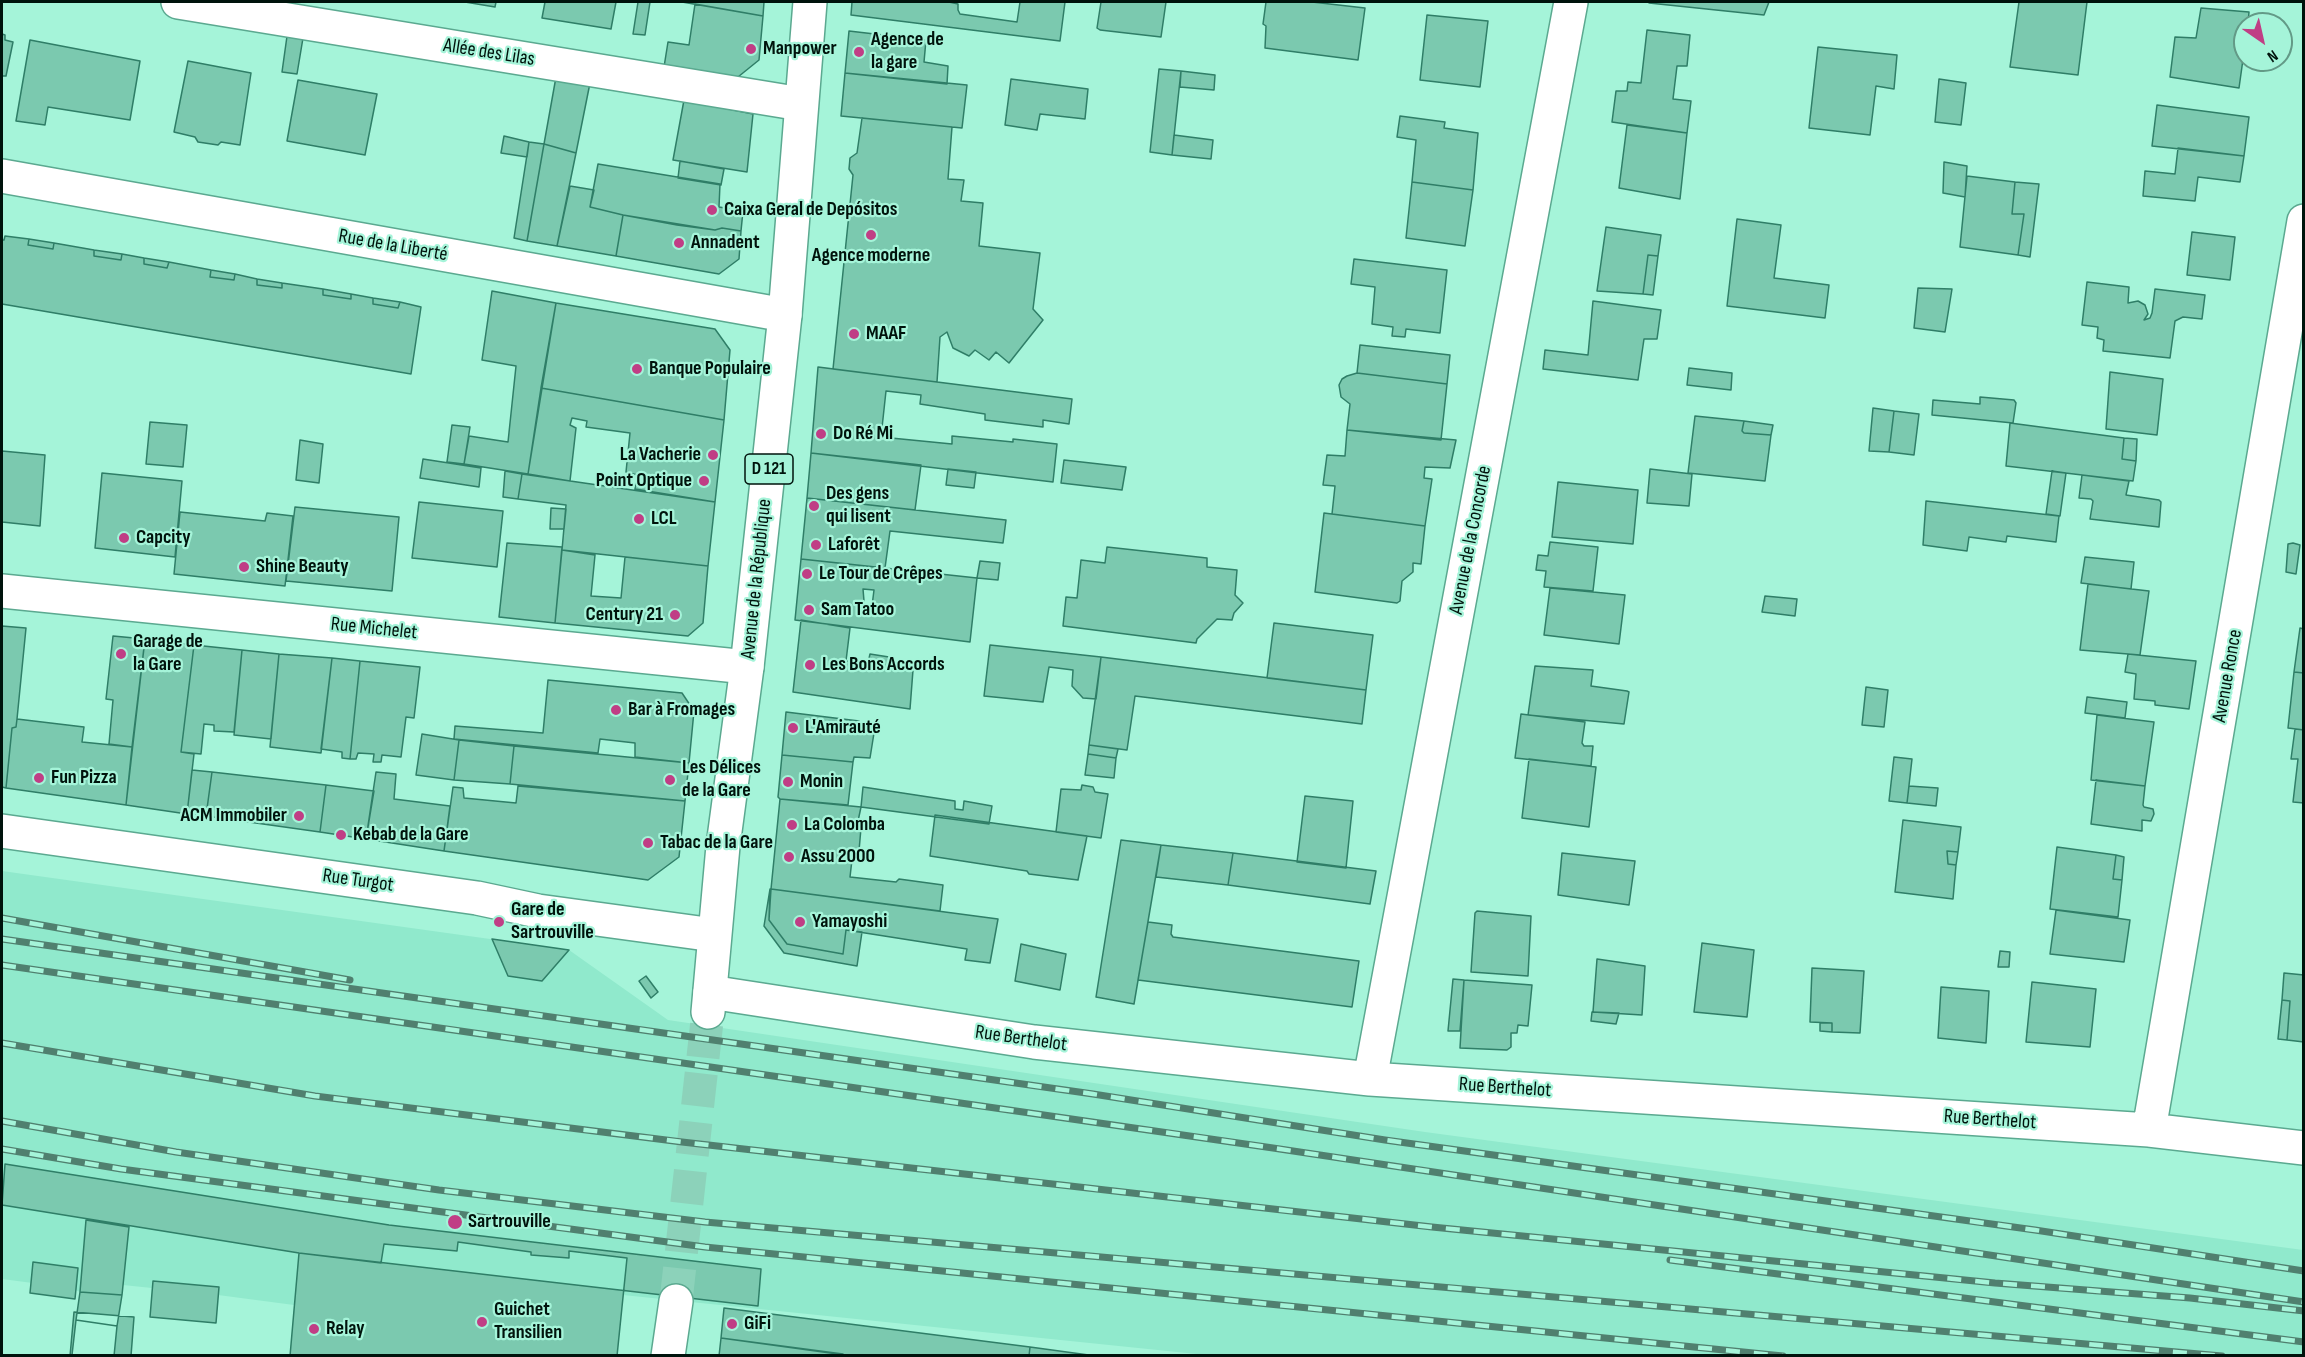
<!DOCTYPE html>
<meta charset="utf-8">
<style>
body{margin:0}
#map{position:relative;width:2305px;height:1357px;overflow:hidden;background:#a5f4d9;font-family:"Sofia Sans Condensed",sans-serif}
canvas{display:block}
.frame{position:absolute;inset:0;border:3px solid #00130c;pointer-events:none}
.north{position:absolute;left:2233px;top:12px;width:60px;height:60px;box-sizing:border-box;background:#a5f4d9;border:2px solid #639a87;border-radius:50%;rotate:146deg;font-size:16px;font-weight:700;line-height:24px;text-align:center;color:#00130c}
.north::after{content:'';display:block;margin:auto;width:21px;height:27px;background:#c03e85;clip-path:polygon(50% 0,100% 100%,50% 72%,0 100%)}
</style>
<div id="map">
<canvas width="2305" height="1357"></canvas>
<div class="frame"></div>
<div class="north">N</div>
</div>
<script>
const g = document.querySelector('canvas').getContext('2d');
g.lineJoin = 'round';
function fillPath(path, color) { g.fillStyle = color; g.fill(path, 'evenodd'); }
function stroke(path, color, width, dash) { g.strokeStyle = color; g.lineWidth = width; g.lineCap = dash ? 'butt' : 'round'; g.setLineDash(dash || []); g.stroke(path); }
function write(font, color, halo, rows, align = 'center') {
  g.font = font + ' "Sofia Sans Condensed",sans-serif'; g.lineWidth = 4.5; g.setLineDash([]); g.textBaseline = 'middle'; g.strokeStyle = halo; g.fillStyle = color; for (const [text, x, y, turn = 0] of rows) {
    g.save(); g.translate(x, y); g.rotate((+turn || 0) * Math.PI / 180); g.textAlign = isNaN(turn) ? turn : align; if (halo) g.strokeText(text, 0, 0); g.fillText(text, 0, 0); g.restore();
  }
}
const built = new Path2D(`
 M2 871 569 950 668 1020 1425 1132 2303 1250 2304 1355 1216 1356 623 1295 617 1355 290 1356 294 1305 218 1295 216 1323 150 1317 152 1288 123 1285 122 1295 80 1292 71 1288 2 1279Z`);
const building = new Path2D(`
 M465 2H496L495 7Z
 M545 2H616L611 29 542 18Z
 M638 2H650L645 35 633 34Z
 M682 2H764L763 16Z
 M852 2H949L958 4V10L960 14 1017 22 1020 2H1065L1060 41 851 15Z
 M1101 2H1166L1161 37 1100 30 1097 28Z
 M1266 2H1312L1365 8 1358 60 1265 48 1266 26 1263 24Z
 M1650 2H1769L1764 15 1649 3Z
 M2019 2H2087L2078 75 2010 67Z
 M695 4 763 16 759 60 733 81 664 67 668 42 689 45Z
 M2201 8 2249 12 2248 24H2245V45L2239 88 2170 77 2175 37 2196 38Z
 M1427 15 1488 21 1480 87 1420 80Z
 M288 29 304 32 297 74 282 72Z
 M1647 30 1690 35 1687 66H1677L1673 99 1691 101 1687 133 1612 122 1616 91H1627L1628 82 1641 83Z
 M849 31 926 40 924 62 948 66 947 84 845 73Z
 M2 34 5 35V40L13 42 6 76H2Z
 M30 40 140 61 130 120 48 107 45 125 16 121Z
 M1818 47 1897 55 1894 89 1876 86 1870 135 1809 128Z
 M188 61 251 73 240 145 221 142 218 145 198 142 195 137 174 132Z
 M1159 69 1181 71 1172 155 1150 152Z
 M1181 71 1215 75 1214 90 1180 87Z
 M845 73 967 85 962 128 841 116Z
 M556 77 590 83 576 153 544 144Z
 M1011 79 1088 89 1085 119 1040 114 1037 130 1005 125Z
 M1939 79 1966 83 1961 125 1935 122Z
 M298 80 377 94 365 155 287 141Z
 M684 100 753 114 747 172 673 160Z
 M2157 105 2249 117 2244 156 2152 146Z
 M1400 116 1445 122 1444 128 1478 133 1473 190 1412 182 1416 140 1397 137Z
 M862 118 952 127 948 179 964 180 961 201 983 203 979 246 1040 253 1033 309 1043 320 1009 363 996 352 989 360 975 350 969 356 953 348 947 332 940 337 937 382 833 369 853 175 849 169 850 158 857 153Z
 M1627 125 1687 133 1680 199 1619 188Z
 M1174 135 1213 140 1211 159 1172 155Z
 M504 136 529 142 527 157 501 153Z
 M529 142 544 144 527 241 514 238Z
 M544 144 576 153 557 246 527 241Z
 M2178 148 2244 156 2240 182 2198 177 2195 201 2143 196 2145 171 2175 174Z
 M680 161 724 169 721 185 678 178Z
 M1944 162 1967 166 1965 197 1943 193Z
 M598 164 720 184 719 207 743 211 741 231 722 228 715 230 677 225 623 215 590 207Z
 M1967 176 2015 182 2012 214H2024L2018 255 1960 247Z
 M1412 182 1473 190 1465 246 1406 238Z
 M2015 182 2039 184 2030 257 2018 255 2024 214H2012Z
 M570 186 594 190 590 207 623 215 616 256 557 246Z
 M623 215 715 230 722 228 741 231 739 259 719 274 616 256Z
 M1737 219 1781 225 1774 278 1829 285 1825 318 1727 306Z
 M1606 227 1661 235 1658 256 1648 255 1643 294 1597 291Z
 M2192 232 2235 237 2230 280 2187 275Z
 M5 236 29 239 28 245 53 249 54 243 94 250V256L121 260 122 254 144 258V264L167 268 169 262 211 270 210 277 234 280 235 274 257 279V285L282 288V283L323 289V295L351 299V294L373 298V304L398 308 400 302 421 307 411 374 2 304V240H4Z
 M29 239 54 243 53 249 28 245Z
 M94 250 122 254 121 260 94 256Z
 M1648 255 1658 256 1653 295 1643 294Z
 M144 258 169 262 167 268 144 264Z
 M1354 259 1447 270 1440 333 1406 329 1405 337 1392 336 1393 327 1372 324 1375 287 1351 284Z
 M211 270 235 274 234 280 210 277Z
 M257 279 282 283V288L257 285Z
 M2087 282 2129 287 2128 303 2138 301 2145 305 2148 314 2144 320 2150 318 2152 313 2155 289 2205 295 2202 319 2183 317 2175 321 2170 358 2103 351 2104 340 2097 338 2098 327 2082 325Z
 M1918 288 1952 289 1945 332 1914 328Z
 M323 289 351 294V299L323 295Z
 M492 291 556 303 528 474 464 464 469 436 508 442 516 366 482 360Z
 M373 298 400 302 398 308 373 304Z
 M1593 301 1661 310 1657 339H1644L1638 380 1543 369 1545 350 1588 355Z
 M556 303 715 329 730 350 724 420 541 388Z
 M1360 345 1450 355 1447 384 1357 373Z
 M818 367 1072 399 1069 424 1043 420V427L985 420V414L920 404 921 395 886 391 881 437 952 444V436L1013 442V439L1057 444 1053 482 811 453Z
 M1689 368 1732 373 1731 390 1687 385Z
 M2110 372 2163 379 2157 435 2106 429Z
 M1357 373 1447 384 1441 440 1347 430 1350 404 1341 397 1339 385 1342 379 1347 376Z
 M541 388 724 420 715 502 635 489 637 475 626 472 630 433 586 427 587 421 572 418 570 425 576 428 570 481 528 474Z
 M1980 397 2014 400 2016 403 2013 423 1932 415 1933 400 1980 404Z
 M1873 408 1894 411 1889 452 1869 451Z
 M1894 411 1919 414 1914 455 1889 452Z
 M1695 416 1744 421 1742 431 1744 433 1771 435 1765 481 1688 473Z
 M1744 421 1773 425 1771 435 1744 433 1742 431Z
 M150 422 187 425 183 467 146 464Z
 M2010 423 2124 438 2122 459 2136 461 2133 481 2006 466Z
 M452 425 470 427 464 464 447 462Z
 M1347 430 1456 440 1450 468 1425 467 1424 478 1432 479 1425 526 1332 514 1335 486 1323 485 1327 455 1345 456Z
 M2124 438 2137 439 2136 461 2122 459Z
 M300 440 323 444 319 483 296 480Z
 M2 451 45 455 40 526 2 522Z
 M811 453 921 465 915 510 807 498Z
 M423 459 481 468 479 487 420 478Z
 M1064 460 1126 467 1122 490 1061 483Z
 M948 469 976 472 974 488 946 485Z
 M1650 469 1692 474 1689 506 1647 503Z
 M505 471 522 474 518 499 503 497Z
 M2052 471 2066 473 2060 516 2046 514Z
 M102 473 182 481 175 557 95 548Z
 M522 474 715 502 708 566 562 550 566 505 518 499Z
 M2082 475 2129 481 2126 495 2159 500 2161 502 2159 527 2090 519 2093 501 2091 499 2079 498Z
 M1558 482 1638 490 1633 544 1552 537Z
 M807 498 1006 520 1003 543 890 531 885 568 801 559Z
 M1926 501 2059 516 2056 542 2007 536 2006 542 1969 537 1967 551 1923 545Z
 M419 502 503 511 497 567 412 558Z
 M295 507 399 517 392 591 286 581Z
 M551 508 566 509 564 529H550Z
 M180 512 265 521 267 513 293 516 285 586 174 574Z
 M1324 513 1425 526 1421 564 1413 563V572L1402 581 1400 601 1397 603 1315 592Z
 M1550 542 1598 547 1593 591 1544 587 1546 571 1536 570 1538 555 1548 556Z
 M507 543 562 547 555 623 499 617Z
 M2293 543 2300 545 2296 574 2286 572 2288 544Z
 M1107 547 1207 558V567L1237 570 1235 595 1243 603 1234 613 1232 620 1217 619 1197 639 1196 643 1063 626 1066 597 1077 598 1081 560 1105 563Z
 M562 550 595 555 591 596 621 598 625 557 708 566 703 623 688 636 555 623Z
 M2085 557 2134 562 2131 589 2081 583Z
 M801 559 977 578 970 642 795 620ZM863 589 874 590 872 606 861 605 864 601Z
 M980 561 1000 563 998 580 977 578Z
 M2088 584 2149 591 2140 655 2080 650Z
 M1550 588 1625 595 1619 644 1544 635Z
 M1765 596 1797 599 1795 616 1762 612Z
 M801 620 850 628 846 661 868 663 870 654 889 657 888 663 891 667 913 670 910 709 793 692Z
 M1274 623 1373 635 1366 690 1267 678Z
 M2 626 26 628 17 719 16 727 12 728 6 788 2 787Z
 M2300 628 2304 629V673L2294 672Z
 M113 636 145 639 132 747 109 744 113 700 106 699Z
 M145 639 194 645 181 752 194 754 187 814 126 805Z
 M194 645 242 650 234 732 214 731V725L204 724 201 754 181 752Z
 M990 645 1101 657 1096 699 1083 698 1072 686 1073 670 1049 667 1043 702 984 696Z
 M242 650 279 654 271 739 234 735Z
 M279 654 332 658 321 753 270 747Z
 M2128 654 2196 661 2189 709 2155 705V701L2134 699 2136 674 2125 672Z
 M1101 657 1366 690 1362 724 1135 696 1127 750 1089 745Z
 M332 658 360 661 350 759 342 758V752L321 749Z
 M360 661 420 667 414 718 406 717 401 757 382 755 381 762H373L374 754 358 753 356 759H350Z
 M1535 666 1593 670 1591 686 1627 691 1629 692 1624 724 1528 715Z
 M2294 672 2304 673V730L2288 728Z
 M548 680 682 693 694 711 689 763 635 757V743L600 739 598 753 454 739 455 726 543 733Z
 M1866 687 1888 690 1884 727 1862 725Z
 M2087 697 2127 702 2125 718 2085 713Z
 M786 712 859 721 858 729 874 733 870 758 854 757 853 762 782 755Z
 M1521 714 1585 722 1582 743 1584 746H1593L1591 766 1515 758Z
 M2097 715 2154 722 2145 786 2091 780Z
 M17 719 84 727 82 742 132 747 126 805 6 788 12 728 16 727Z
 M2295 729 2304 730V803L2293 802 2298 759H2291Z
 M422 734 459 740 454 780 416 775Z
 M459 740 514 746 510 784 454 780Z
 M1089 745 1118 749 1116 758 1088 754Z
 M514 746 689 763 685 801 510 784Z
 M1088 754 1116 758 1114 778 1085 775Z
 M782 755 853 762 848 805 780 799 778 797Z
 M1894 757 1912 759 1907 803 1889 801Z
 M1529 759 1596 767 1589 827 1522 818Z
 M192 770 212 772 206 816 187 814Z
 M212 772 326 785 320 832 206 816Z
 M376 772 396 774 394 799 450 806 444 851 366 839Z
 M2096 780 2145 786 2143 805 2144 807 2153 809 2154 814 2151 821 2142 820V831L2091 824Z
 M326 785 374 791 366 839 320 832Z
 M1082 785 1093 787 1095 792 1108 794 1101 838 1056 832 1061 789 1081 790Z
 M518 786 685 801 679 857 648 880 444 851 453 787 463 788 464 798 516 803Z
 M1909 786 1938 788 1936 806 1907 803Z
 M863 787 955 801V809L963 810 964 801 992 806 989 824 861 807Z
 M1305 796 1353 801 1346 868 1297 862Z
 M780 799 861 807 857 826 861 828 859 851H853L850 877 896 882 899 879 943 885 940 911 771 889Z
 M935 815 1087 836 1078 880 1029 874 1027 871 930 856Z
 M1903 820 1961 827 1958 852 1947 851 1948 864 1956 865 1953 899 1895 892Z
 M1121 840 1161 845 1134 1004 1096 997Z
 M1161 845 1233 853 1228 885 1156 877Z
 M2057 847 2116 855 2113 879 2122 880 2118 917 2050 909Z
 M1947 851 1958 852 1956 865 1948 864Z
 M1233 853 1376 871 1370 904 1228 885Z
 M1562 853 1635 861 1629 905 1558 895Z
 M2116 855 2124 857 2122 880 2113 879Z
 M770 889 769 920 787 944 843 954 846 930 862 932 857 966 784 953 764 926Z
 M771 889 998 919 990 963 965 960 967 949 846 930 843 954 787 944 769 920Z
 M2056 910 2130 920 2124 962 2050 954Z
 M1477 911 1531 916 1528 976 1471 972 1475 913Z
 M1148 922 1172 925 1171 934 1173 937 1359 961 1352 1007 1138 980Z
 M492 939 569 950 542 981 508 976Z
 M1702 943 1754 950 1747 1017 1694 1012Z
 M1021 944 1066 954 1060 990 1015 981Z
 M2000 951 2010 952 2009 967H1998Z
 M1597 959 1645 966 1642 1015 1593 1012Z
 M1812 968 1864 971 1860 1033 1832 1032V1023L1810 1022Z
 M2284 973 2304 975V1042L2287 1040 2290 1001 2282 1000Z
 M646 976 658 992 651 998 639 981Z
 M1453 979 1464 980 1460 1031H1448Z
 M1464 980 1532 985 1528 1026 1518 1025 1517 1033H1511V1047L1507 1050 1460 1048Z
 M2032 982 2096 989 2090 1047 2026 1042Z
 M1941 987 1989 991 1986 1043 1938 1038Z
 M2282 1000 2290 1001 2287 1040 2278 1039Z
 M1592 1012 1619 1013 1616 1024 1591 1021Z
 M1820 1023H1832V1032L1820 1031Z
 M5 1164 389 1225 761 1269 758 1306 299 1253 2 1205Z
 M86 1220 129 1227 122 1295 80 1292Z
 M458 1242 531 1252V1255L569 1258V1251L627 1258 617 1356H290L299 1253 381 1263 384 1244 457 1251Z
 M33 1262 78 1268 75 1299 30 1293Z
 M153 1281 219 1287 216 1323 150 1317Z
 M80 1292 122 1295 117 1326 76 1320Z
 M724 1308 1030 1347 1029 1356H852L721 1338Z
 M74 1312 134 1317 131 1356H70Z
 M76 1320 117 1326 114 1356 72 1355Z
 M721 1338 843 1354V1356H719Z
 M1030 1347 1096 1356H1029Z`);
const majorTunnel = new Path2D(`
 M676 1301 708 1012`);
const minor = new Path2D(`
 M178 2 801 104
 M2 176 785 315
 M2 591 747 667
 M2 831 477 898 538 911 714 935
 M710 992 1034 1042 1370 1079 2149 1130 2304 1148
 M1370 1079 1571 2
 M2149 1130 2304 221`);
const major = new Path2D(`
 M708 1012 723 846 747 667 785 315 810 2
 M668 1356 676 1301`);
const rail = new Path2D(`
 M2 918 350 980
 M2 939 1093 1094 1385 1140 2035 1230 2304 1271
 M2 965 1273 1148 2304 1302
 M2 1043 315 1096 682 1142 1432 1227 1995 1283 2190 1298 2304 1311
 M2 1121 176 1152 439 1190 705 1222 2222 1356
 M2 1149 121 1169 705 1247 1783 1356
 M1670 1260 2304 1342`);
const markers = [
 [751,49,6,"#c03e85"],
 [859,52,6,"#c03e85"],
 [712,210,6,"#c03e85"],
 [871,235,6,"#c03e85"],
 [679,243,6,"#c03e85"],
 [854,334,6,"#c03e85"],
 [637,369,6,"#c03e85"],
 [821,434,6,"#c03e85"],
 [713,455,6,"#c03e85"],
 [704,481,6,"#c03e85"],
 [814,506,6,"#c03e85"],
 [639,519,6,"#c03e85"],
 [124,538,6,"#c03e85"],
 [816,545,6,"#c03e85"],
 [244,567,6,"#c03e85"],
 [807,574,6,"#c03e85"],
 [809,610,6,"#c03e85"],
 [675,615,6,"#c03e85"],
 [121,654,6,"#c03e85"],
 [810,665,6,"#c03e85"],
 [616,710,6,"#c03e85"],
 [793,728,6,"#c03e85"],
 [39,778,6,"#c03e85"],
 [670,780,6,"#c03e85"],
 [788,782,6,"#c03e85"],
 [299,816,6,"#c03e85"],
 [792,825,6,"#c03e85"],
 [341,835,6,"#c03e85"],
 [648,843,6,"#c03e85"],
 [789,857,6,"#c03e85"],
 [499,922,6,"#c03e85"],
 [800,922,6,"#c03e85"],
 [455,1222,8,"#c03e85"],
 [482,1322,6,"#c03e85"],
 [732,1324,6,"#c03e85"],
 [314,1329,6,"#c03e85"]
];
const shields = [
 [769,469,48]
];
const shieldNames = [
 ["D 121",769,469]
];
const poiNames = [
 ["Agence de",871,40],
 ["la gare",871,63],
 ["Manpower",763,49],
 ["Caixa Geral de Depósitos",724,210],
 ["Annadent",691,243],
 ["Agence moderne",871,256,"center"],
 ["MAAF",866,334],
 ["Banque Populaire",649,369],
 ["Do Ré Mi",833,434],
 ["La Vacherie",701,455,"right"],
 ["Point Optique",692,481,"right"],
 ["Des gens",826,494],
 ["qui lisent",826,517],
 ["LCL",651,519],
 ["Capcity",136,538],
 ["Laforêt",828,545],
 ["Shine Beauty",256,567],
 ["Le Tour de Crêpes",819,574],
 ["Sam Tatoo",821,610],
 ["Century 21",663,615,"right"],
 ["Garage de",133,642],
 ["la Gare",133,665],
 ["Les Bons Accords",822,665],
 ["Bar à Fromages",628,710],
 ["L'Amirauté",805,728],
 ["Les Délices",682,768],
 ["de la Gare",682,791],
 ["Fun Pizza",51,778],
 ["Monin",800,782],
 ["ACM Immobiler",287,816,"right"],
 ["La Colomba",804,825],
 ["Kebab de la Gare",353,835],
 ["Tabac de la Gare",660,843],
 ["Assu 2000",801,857],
 ["Gare de",511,910],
 ["Sartrouville",511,933],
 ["Yamayoshi",812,922],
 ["Sartrouville",468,1222],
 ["Guichet",494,1310],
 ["Transilien",494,1333],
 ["GiFi",744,1324],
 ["Relay",326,1329]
];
const streetNames = [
 ["Allée des Lilas",489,53,9],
 ["Rue de la Liberté",393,246,10],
 ["Avenue de la Concorde",1471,540,-79],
 ["Avenue de la République",757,579,-84],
 ["Rue Michelet",374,629,6],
 ["Avenue Ronce",2228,676,-80],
 ["Rue Turgot",358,881,8],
 ["Rue Berthelot",1021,1039,8],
 ["Rue Berthelot",1505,1088,4],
 ["Rue Berthelot",1990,1120,4]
];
fillPath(built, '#90e9cc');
fillPath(building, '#7bc9af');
stroke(building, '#2f7e67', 1.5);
stroke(majorTunnel, '#8cd2ba', 33, [33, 16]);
stroke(minor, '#5ba990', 36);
stroke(major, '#5ba990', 36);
stroke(minor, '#fff', 33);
stroke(major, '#fff', 33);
stroke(rail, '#50806f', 7);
stroke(rail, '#a5f4d9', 4.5, [14]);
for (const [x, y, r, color] of markers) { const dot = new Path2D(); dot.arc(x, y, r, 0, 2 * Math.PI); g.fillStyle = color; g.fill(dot); stroke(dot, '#a5f4d9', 2); }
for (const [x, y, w] of shields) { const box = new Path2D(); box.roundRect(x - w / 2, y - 15, w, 30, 4.5); g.fillStyle = '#a5f4d9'; g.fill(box); stroke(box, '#00130c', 1.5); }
write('bold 18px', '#00130c', null, shieldNames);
write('bold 20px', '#00130c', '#a5f4d9', poiNames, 'left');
write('20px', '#00130c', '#a5f4d9', streetNames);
</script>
